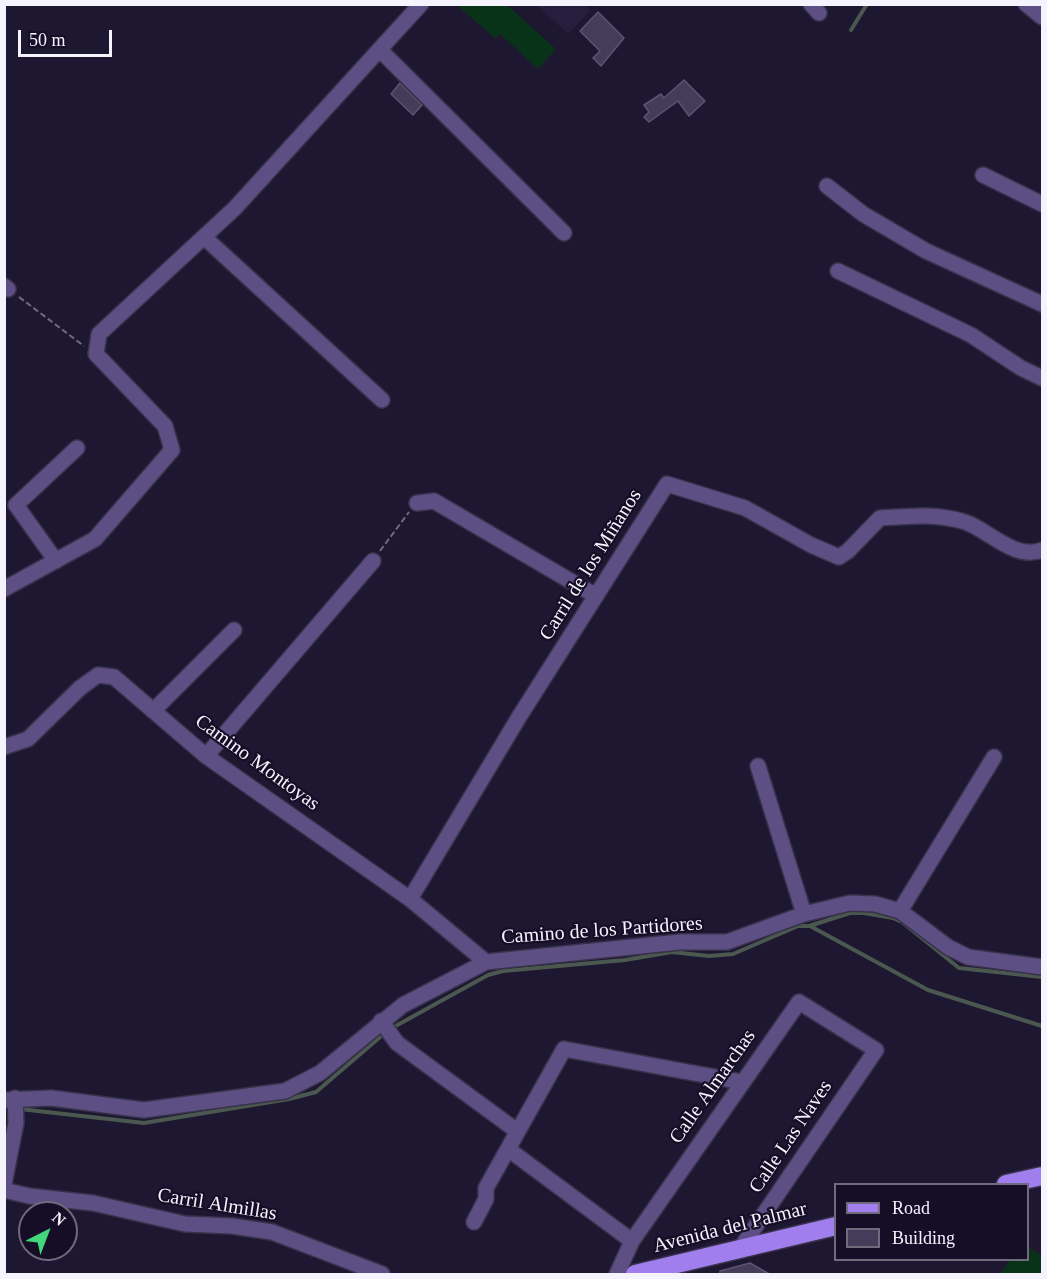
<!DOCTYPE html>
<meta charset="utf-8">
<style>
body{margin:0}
#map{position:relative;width:1047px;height:1279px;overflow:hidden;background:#1e1731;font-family:Georgia,serif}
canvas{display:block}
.frame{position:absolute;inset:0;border:6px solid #f5f3fe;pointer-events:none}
.legend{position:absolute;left:834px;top:1183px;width:195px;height:78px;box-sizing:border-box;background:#150e26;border:2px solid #6f6a7c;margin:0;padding:8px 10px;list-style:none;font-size:18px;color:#f5f3fe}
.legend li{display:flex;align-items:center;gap:12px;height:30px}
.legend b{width:30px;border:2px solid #6f6a7c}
.north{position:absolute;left:18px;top:1201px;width:60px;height:60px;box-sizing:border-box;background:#150e26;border:2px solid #6f6a7c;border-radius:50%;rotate:42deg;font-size:16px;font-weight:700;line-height:24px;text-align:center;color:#f5f3fe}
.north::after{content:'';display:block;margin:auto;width:21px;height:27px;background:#43d77b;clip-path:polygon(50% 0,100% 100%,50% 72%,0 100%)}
.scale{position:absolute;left:18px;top:30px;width:94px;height:27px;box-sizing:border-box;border:3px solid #f5f3fe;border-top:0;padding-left:8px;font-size:18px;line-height:21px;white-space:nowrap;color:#f5f3fe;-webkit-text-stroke:4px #150e26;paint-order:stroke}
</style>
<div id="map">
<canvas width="1047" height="1279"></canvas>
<div class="frame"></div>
<ul class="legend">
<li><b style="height:8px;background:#a07eed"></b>Road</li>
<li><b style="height:16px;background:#443c59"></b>Building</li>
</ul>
<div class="north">N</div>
<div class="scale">50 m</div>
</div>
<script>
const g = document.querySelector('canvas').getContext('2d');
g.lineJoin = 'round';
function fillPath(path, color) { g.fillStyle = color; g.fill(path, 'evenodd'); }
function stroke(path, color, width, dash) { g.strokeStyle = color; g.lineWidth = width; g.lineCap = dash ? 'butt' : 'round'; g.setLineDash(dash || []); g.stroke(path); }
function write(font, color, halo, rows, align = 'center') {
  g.font = font + ' Georgia,serif'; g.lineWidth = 4.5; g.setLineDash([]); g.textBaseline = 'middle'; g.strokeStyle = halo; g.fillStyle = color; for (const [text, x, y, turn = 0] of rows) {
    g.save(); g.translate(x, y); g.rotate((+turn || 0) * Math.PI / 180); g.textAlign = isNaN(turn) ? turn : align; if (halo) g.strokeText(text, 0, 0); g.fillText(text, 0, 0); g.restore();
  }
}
const built = new Path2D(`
 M537 5H585L591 10 568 34Z`);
const green = new Path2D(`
 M457 5H507L556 49 538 69 500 34 496 39Z
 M1028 1247 1042 1256V1274H1000L1010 1260H1028Z`);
const stream = new Path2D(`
 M851 30 867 4
 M810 926 928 990 1042 1026
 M392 1028 488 975 503 971 625 960 672 952 709 956 733 954 798 926H809L850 913H864L893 918 902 922 959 968 1042 977
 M20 1109 144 1123 289 1099 316 1092 386 1032`);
const building = new Path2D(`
 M598 12 624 38 601 66 593 58 600 51 580 31Z
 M684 80 705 101 689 116 678 101 649 122 644 117 649 112 644 105 661 94 664 98Z
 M400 83 422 105 413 115 391 94Z
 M750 1263 771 1275H720V1271Z`);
const path = new Path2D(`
 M19 297 84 346
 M380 551 409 512`);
const minor = new Path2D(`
 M811 4 819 13
 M1026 4 1042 17
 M380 50 564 233
 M983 175 1042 204
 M827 186 863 214 926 251 1042 304
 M204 237 382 400
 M838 271 971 335 1021 368 1042 378
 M4 286 8 289
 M417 503 434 501 596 596
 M56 561 16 505 77 448
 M4 589 95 539 172 450 165 426 96 354 99 334 235 208 421 4
 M153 711 234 630
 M4 747 28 739 80 688 98 675 114 677 206 756 410 899 486 962
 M206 756 373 561
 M758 766 804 914
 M410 899 519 717 667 484 745 508 811 545 839 557 848 551 880 518C908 516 938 513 965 522 989 530 1015 561 1042 550
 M900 911 994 757
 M381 1021 397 1043 517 1131
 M4 1100 51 1098 144 1110 285 1091 320 1073 403 1005 486 962 680 942H727L804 914 850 903 875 904 900 911 948 947 968 957 1042 967
 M508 1149 632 1241
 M4 1184 16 1123 15 1098
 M4 1190 29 1196 93 1203 185 1224 232 1226 272 1232 382 1274
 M474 1222 486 1199V1188L564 1049 742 1082
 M617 1274 632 1241 799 1002 876 1050 740 1249`);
const major = new Path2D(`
 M1006 1184 1042 1176
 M635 1274 836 1226`);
const streetNames = [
 ["Carril de los Miñanos",591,565,-58],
 ["Camino Montoyas",257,763,36],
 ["Camino de los Partidores",602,931,-4],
 ["Calle Almarchas",713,1087,-55],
 ["Calle Las Naves",791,1137,-56],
 ["Carril Almillas",217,1205,9],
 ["Avenida del Palmar",730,1228,-14]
];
fillPath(built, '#271e3e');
fillPath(green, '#093319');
stroke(stream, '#4a584f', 4);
fillPath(building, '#443c59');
stroke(building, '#5c5472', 1.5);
stroke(minor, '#38314a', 18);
stroke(major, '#38314a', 21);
stroke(path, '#706b7f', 2, [6, 3]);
stroke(minor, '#5d4f83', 15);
stroke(major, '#a07eed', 18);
write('20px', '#f5f3fe', '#150e26', streetNames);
</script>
